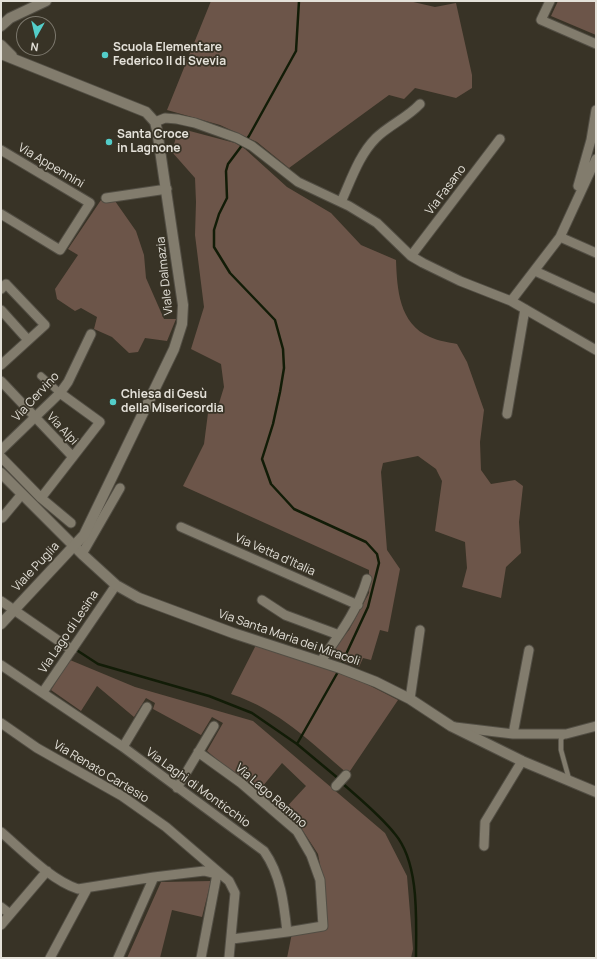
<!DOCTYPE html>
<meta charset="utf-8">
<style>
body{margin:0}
#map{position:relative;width:597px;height:959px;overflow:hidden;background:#383326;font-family:Manrope,sans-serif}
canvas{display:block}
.frame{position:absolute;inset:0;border:2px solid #e4e1d9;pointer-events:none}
.north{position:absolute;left:16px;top:16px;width:40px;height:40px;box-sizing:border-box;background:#383326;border:1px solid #7d796e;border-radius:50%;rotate:188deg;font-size:11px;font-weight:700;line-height:16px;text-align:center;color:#e4e1d9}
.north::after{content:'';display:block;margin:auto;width:14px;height:18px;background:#53cdc9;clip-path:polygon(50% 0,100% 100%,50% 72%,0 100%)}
</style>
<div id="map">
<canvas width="597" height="959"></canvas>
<div class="frame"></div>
<div class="north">N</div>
</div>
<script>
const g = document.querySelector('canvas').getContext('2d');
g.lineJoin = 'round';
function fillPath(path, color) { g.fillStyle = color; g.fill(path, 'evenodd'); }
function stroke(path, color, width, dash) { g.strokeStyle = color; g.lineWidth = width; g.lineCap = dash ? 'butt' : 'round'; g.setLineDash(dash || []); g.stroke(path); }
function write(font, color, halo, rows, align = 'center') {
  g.font = font + ' Manrope,sans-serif'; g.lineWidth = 3.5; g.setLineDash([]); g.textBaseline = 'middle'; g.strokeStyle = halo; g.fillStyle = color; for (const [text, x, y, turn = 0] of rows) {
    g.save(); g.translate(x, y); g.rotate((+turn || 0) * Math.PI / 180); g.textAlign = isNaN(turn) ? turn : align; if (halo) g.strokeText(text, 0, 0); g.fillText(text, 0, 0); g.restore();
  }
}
const green = new Path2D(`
 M211 1H409L435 7 456 3 472 75V88L456 98 415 88 404 99 389 95 289 168 257 142 220 125 167 110Z
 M558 1H596V35L551 16Z
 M186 130 235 143 245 149 287 187 331 213 361 245 396 260C397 289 399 324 430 337 438 341 448 342 457 344L467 362 484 410 480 442 481 470 491 484 515 480 523 486 519 522 521 553 506 567 501 598 462 587 467 568 465 542 435 531 442 481 436 469 418 456 383 463 381 472 387 550 400 569 388 632 380 630 371 660 363 658 359 667 328 656 349 630 369 593V570L183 486 204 444 208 413H216L224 387 221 364 191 349 204 307 195 235 196 202 195 178 172 152 176 137Z
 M101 200 106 203 115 201 136 231 144 255 146 278 164 319H176L167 341 145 338 138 352 129 353 112 337 94 329 97 317 81 308 75 311 57 299 55 289 78 255 68 249Z
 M256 645 351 676 398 700 348 774C309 741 281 711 231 694Z
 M70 660 135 687 253 721 385 833 407 876 413 949 411 958H287L292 933 324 928 326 897 318 854 296 820 282 812 306 786 282 763 257 793 207 751 223 723 212 717 201 735 153 709 155 703 146 698 134 717 97 686 81 711 51 690Z
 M211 881 202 917 172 910 160 958H127L161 882Z`);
const stream = new Path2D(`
 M299 1 296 51 249 136 228 164 226 171 227 198 219 214 214 230V247L230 273 275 320 283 349 284 368 280 392 273 424 262 459 271 484 294 509 366 542 377 554 379 563 368 607 341 665
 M78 651 98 664 209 696 252 713 297 744 339 779
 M297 744 339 670
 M342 783C360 799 380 815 395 834 420 864 416 921 416 958`);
const service = new Path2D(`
 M565 735 561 739V750L569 779`);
const pedestrian = new Path2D(`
 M41 376 60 393`);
const minor = new Path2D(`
 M550 1 541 20 596 44
 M155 122 165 118 177 119 195 123 237 138 252 146 298 182 349 206 377 223 411 256 423 263 460 281 511 301 596 350
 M1 150 90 203 60 250 1 214
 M578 186 591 140 596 110
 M106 198 167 189
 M341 202C351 180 359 155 376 138 389 125 407 118 420 104
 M560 237 596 253
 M411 256 500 139
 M535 271 596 299
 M1 289 6 284 45 325 1 365
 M511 301 560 237 596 159
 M1 310 28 340
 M1 381 73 457
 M507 414 525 309
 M1 450 60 393 68 382 91 334
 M1 457 41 498 71 523
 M41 498 100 422 60 393
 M2 518 22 494
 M181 527 358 605
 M82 554 120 488
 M262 600 285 615 339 635
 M1 601 72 650
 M321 661C339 635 358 610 367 579
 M1 665 123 747 264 851C281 875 284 904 287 932L232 939
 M43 692 116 585
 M410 699 420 630
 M1 723 37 748 122 796 166 827 229 881 235 893 229 958
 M455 727 513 734H566L596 726
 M513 734 529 650
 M123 747 147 707
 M198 752 241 783 297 831 311 855 320 880 323 926 287 932
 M336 786 346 775
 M177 788 214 726
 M1 832C23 851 51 880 78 889L154 877 204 871 220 875
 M484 846 485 822 522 761
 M1 907 10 914
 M1 925 47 871
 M50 958 87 889
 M118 958 154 877
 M201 958 217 874`);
const tertiary = new Path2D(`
 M1 473 82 554 116 585 139 598 233 633 340 668 376 682 410 699 451 726 522 761 596 792`);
const secondary = new Path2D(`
 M1 26 10 18 46 1
 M1 45 12 56
 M1 54 146 112 155 122 157 130 183 305 182 324 174 349 84 535 1 624`);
const markers = [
 [105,55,4,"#53cdc9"],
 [109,142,4,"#53cdc9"],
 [113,402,4,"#53cdc9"]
];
const poiNames = [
 ["Scuola Elementare",113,48],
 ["Federico II di Svevia",113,62],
 ["Santa Croce",117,135],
 ["in Lagnone",117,149],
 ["Chiesa di Gesù",121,395],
 ["della Misericordia",121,409]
];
const streetNames = [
 ["Via Appennini",51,166,31],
 ["Via Fasano",446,190,-53],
 ["Viale Dalmazia",165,276,-96],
 ["Via Cervino",36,397,-47],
 ["Via Alpi",62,429,47],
 ["Via Vetta d'Italia",275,555,24],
 ["Viale Puglia",36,567,-47],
 ["Via Lago di Lesina",69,632,-56],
 ["Via Santa Maria dei Miracoli",289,638,19],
 ["Via Renato Cartesio",101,772,31],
 ["Via Laghi di Monticchio",198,788,36],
 ["Via Lago Remmo",271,796,41]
];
fillPath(green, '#6c5549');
stroke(stream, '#121c07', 2.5);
stroke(service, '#524e44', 6);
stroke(pedestrian, '#524e44', 9);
stroke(minor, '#524e44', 11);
stroke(tertiary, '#524e44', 12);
stroke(secondary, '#524e44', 12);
stroke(service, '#827c6d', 4.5);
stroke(pedestrian, '#827c6d', 7);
stroke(minor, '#827c6d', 9);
stroke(tertiary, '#827c6d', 10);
stroke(secondary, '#827c6d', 10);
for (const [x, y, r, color] of markers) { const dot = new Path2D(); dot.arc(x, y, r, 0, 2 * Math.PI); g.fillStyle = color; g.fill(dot); stroke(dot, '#383326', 1.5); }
write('bold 12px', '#e4e1d9', '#383326', poiNames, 'left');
write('12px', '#e4e1d9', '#383326', streetNames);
</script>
